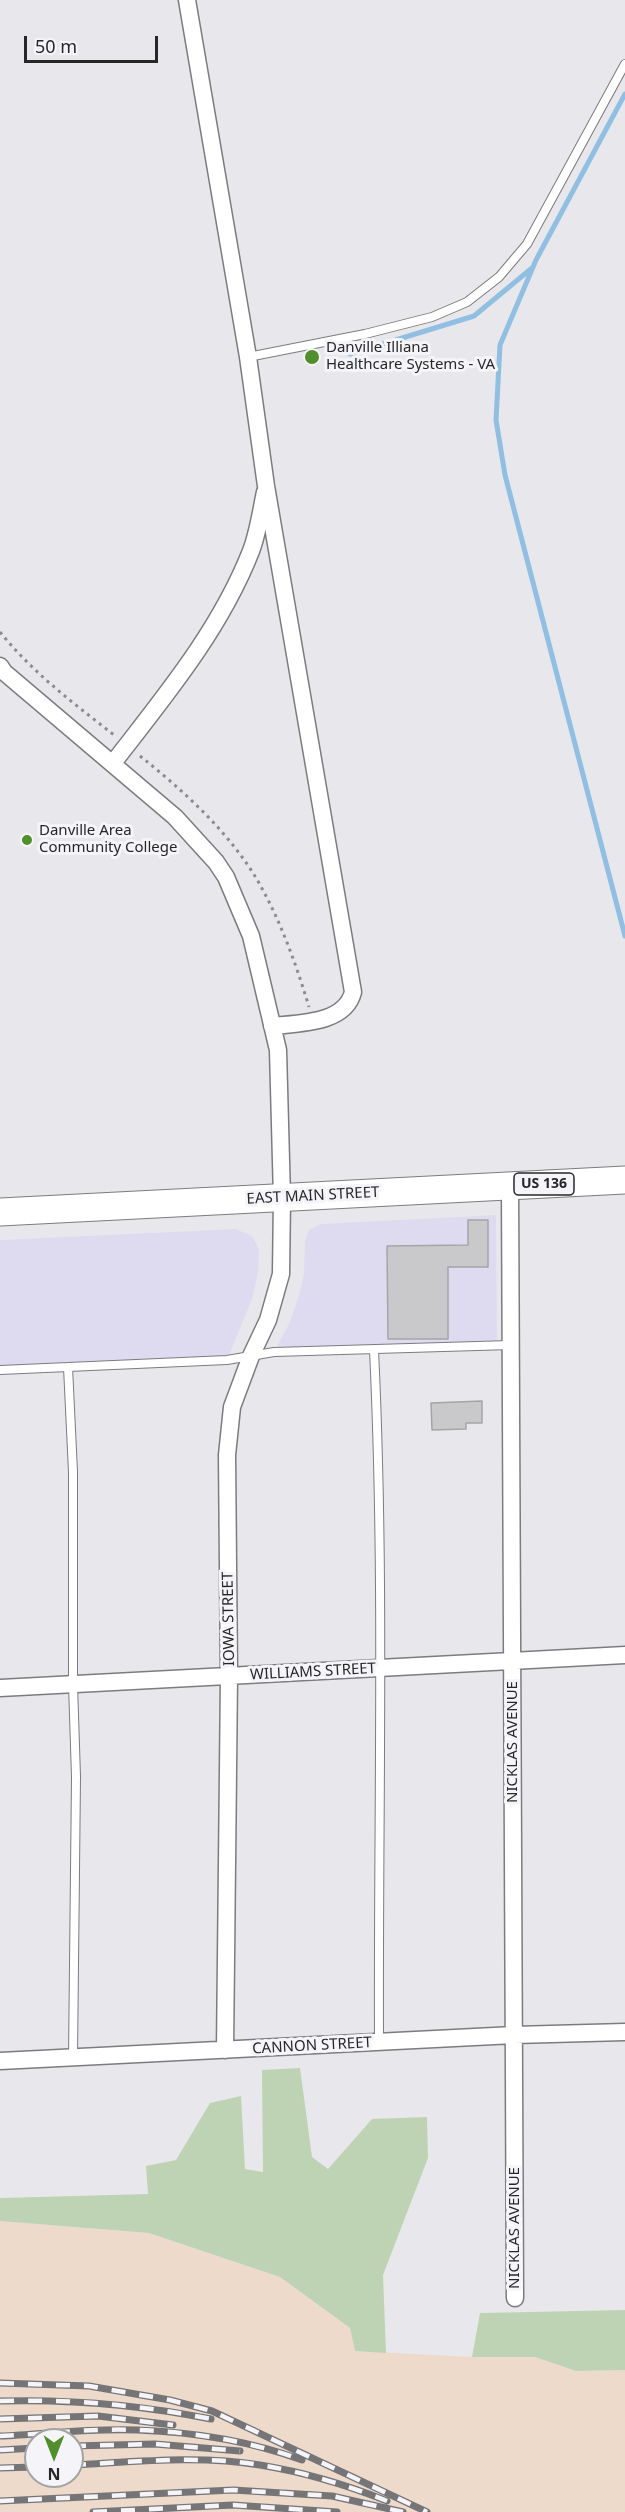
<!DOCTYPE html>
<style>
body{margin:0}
#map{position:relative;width:625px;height:2512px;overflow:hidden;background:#e8e8ec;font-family:"Noto Sans",sans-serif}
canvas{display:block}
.north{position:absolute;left:24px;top:2428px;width:60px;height:60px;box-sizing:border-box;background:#f5f5f9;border:2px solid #a3a3a5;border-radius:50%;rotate:180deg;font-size:16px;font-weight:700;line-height:24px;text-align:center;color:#272728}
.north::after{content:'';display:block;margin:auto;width:21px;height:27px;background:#518e2c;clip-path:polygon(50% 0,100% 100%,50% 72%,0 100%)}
.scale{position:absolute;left:24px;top:36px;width:134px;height:27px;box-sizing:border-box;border:3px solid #272728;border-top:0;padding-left:8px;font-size:18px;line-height:21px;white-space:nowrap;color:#272728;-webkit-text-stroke:4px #f5f5f9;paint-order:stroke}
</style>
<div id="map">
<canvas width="625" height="2512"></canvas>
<div class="north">N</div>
<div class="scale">50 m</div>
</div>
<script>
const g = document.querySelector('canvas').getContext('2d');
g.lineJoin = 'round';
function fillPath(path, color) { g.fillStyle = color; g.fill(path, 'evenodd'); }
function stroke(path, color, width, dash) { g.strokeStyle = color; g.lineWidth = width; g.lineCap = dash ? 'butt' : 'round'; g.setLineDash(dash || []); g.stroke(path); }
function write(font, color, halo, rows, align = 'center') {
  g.font = font + ' "Noto Sans",sans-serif'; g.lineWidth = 6; g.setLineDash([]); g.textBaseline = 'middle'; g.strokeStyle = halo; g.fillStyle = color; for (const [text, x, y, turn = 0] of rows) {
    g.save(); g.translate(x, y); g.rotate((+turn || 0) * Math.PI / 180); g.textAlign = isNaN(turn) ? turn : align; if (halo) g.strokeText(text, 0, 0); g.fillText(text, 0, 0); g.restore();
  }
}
const commercial = new Path2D(`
 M496 1215 497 1345 274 1352 290 1322 299 1295 304 1274 305 1241 309 1230 321 1224Z
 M236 1229 252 1236 259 1249 258 1273 252 1299 227 1360 0 1370V1240Z`);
const industrial = new Path2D(`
 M0 2221 149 2233 280 2277 350 2328 355 2351 472 2357H535L576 2371 625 2370V2512H0ZM36 2440H72V2476H36Z`);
const green = new Path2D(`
 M300 2068 312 2157 328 2169 372 2119 427 2117 428 2158 383 2275 386 2353 355 2351 350 2328 280 2277 149 2233 0 2221V2198L148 2194 146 2166 176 2160 210 2103 241 2096 245 2169 263 2172 262 2070Z
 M625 2310V2370L576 2371 535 2357H472L480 2313Z`);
const stream = new Path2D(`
 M625 94 536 260 500 345 496 420 505 475 625 936
 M350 354 474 316 532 268`);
const building = new Path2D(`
 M468 1220H488V1267H448V1339H388L387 1246 468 1245Z
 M482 1401V1423H466V1429L432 1430 431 1403Z`);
const path = new Path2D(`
 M0 632C32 672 73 703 114 735
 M140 756C184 791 231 834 259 883 281 922 296 964 309 1007`);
const lane = new Path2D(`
 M248 357 365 334 432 317 467 302 499 277 527 244 625 64
 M374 1350C385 1580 378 1811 379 2042
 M68 1367 73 1472V1684L76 1777 73 2058
 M0 1370 227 1360 274 1352 511 1345`);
const street = new Path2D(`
 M187 0 248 357 266 486 353 992C345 1024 299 1023 272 1026
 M0 666 4 672 175 817 216 862 226 877 251 936 278 1050 282 1198 281 1274 268 1320 251 1356 232 1407 227 1455 229 1676 225 2050
 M113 763C165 696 220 630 251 551 258 533 261 511 265 492
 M510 1186 515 2298
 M0 1688 625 1655
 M0 2061 514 2035 625 2032`);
const primary = new Path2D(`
 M0 1212 625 1180`);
const rail = new Path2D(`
 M0 2383 89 2386 170 2400 212 2411 427 2512
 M0 2401C72 2399 141 2405 211 2419
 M0 2419 98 2416 173 2425
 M0 2436C45 2434 92 2428 137 2430 193 2432 250 2441 302 2460
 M72 2446 155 2444 240 2451
 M0 2450 36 2448
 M72 2465C134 2462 198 2455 260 2465 303 2472 347 2485 387 2501
 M0 2468 36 2467
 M0 2501 233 2490 332 2496 403 2512
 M93 2512 233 2505 337 2512`);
const markers = [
 [312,357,8,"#518e2c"],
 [27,840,6,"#518e2c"]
];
const shields = [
 [544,1184,60]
];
const shieldNames = [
 ["US 136",544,1184]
];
const poiNames = [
 ["Danville Illiana",326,348],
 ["Healthcare Systems - VA",326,365],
 ["Danville Area",39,831],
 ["Community College",39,848]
];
const streetNames = [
 ["EAST MAIN STREET",313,1196,-3],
 ["IOWA STREET",229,1619,-91],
 ["WILLIAMS STREET",313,1672,-3],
 ["NICKLAS AVENUE",513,1742,-90],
 ["CANNON STREET",312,2046,-3],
 ["NICKLAS AVENUE",515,2228,-90]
];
fillPath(commercial, '#dedbf1');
fillPath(industrial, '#eedacb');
fillPath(green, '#bed3b4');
stroke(stream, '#90bfe2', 5);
fillPath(building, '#c9c9cc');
stroke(building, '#a5a5a8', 1.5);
stroke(lane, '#7c7c7f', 10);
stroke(street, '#7c7c7f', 19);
stroke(primary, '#7c7c7f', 29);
stroke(path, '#8c8c8f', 3, [3, 4.5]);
stroke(lane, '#fff', 8);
stroke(street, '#fff', 16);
stroke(primary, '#fff', 27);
stroke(rail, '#757577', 7);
stroke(rail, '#f5f5f9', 4.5, [14]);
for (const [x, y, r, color] of markers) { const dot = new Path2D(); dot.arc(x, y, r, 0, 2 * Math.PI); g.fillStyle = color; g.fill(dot); stroke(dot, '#f5f5f9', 2); }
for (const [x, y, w] of shields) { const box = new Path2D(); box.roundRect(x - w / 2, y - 11, w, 22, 4.5); g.fillStyle = '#f5f5f9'; g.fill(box); stroke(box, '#272728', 1.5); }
write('bold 14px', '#272728', null, shieldNames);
write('15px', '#272728', '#f5f5f9', poiNames, 'left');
write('15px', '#272728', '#f5f5f9', streetNames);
</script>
